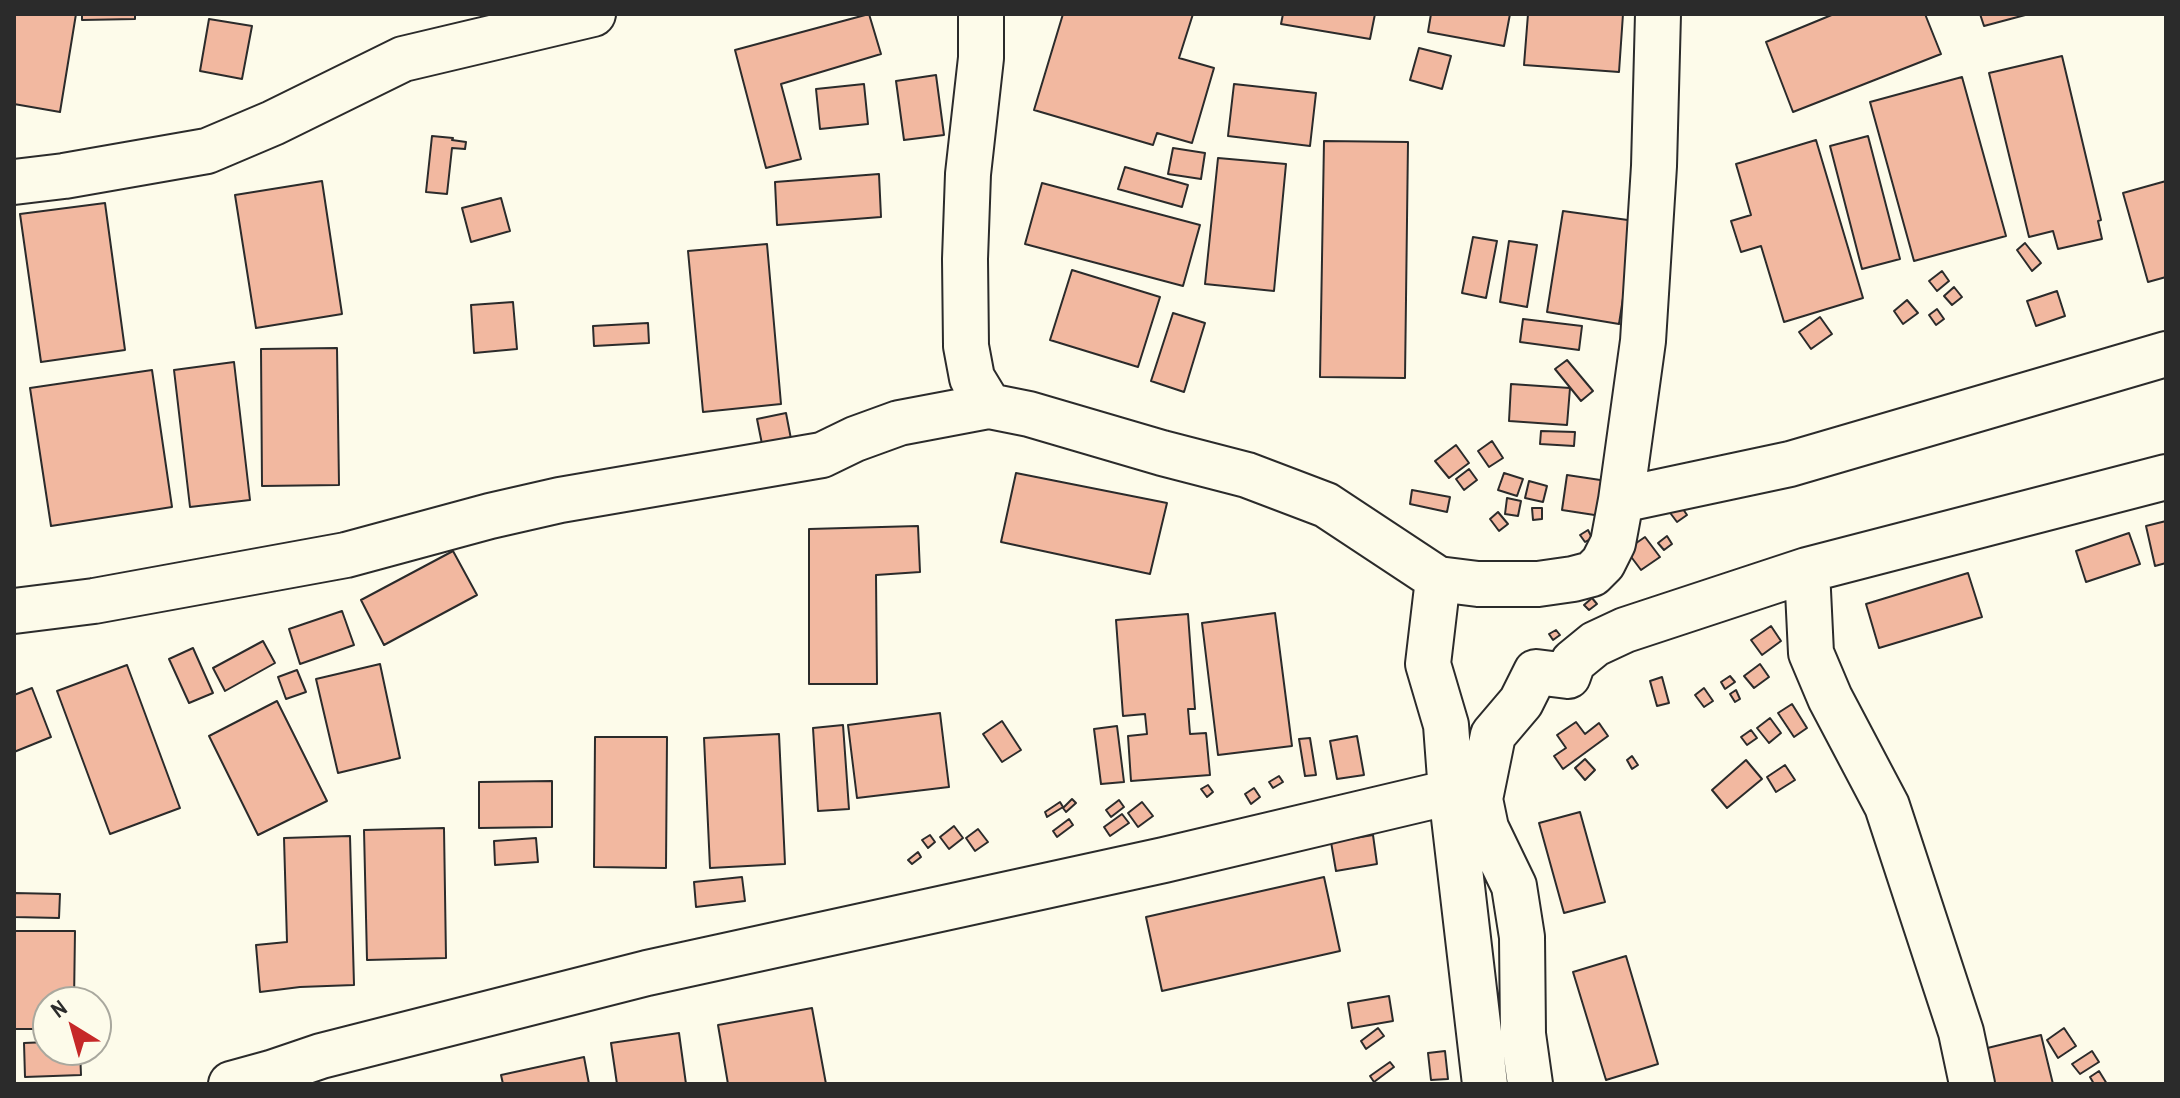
<!DOCTYPE html>
<style>
body{margin:0}
#map{position:relative;width:2180px;height:1098px;overflow:hidden;background:#fdfbea;font-family:"Archivo Narrow",sans-serif}
canvas{display:block}
.frame{position:absolute;inset:0;border:16px solid #2b2b2b;pointer-events:none}
.north{position:absolute;left:32px;top:986px;width:80px;height:80px;box-sizing:border-box;background:#fdfbea;border:2px solid #a9a89e;border-radius:50%;rotate:323deg;font-size:22px;font-weight:700;line-height:32px;text-align:center;color:#2b2b2b}
.north::after{content:'';display:block;margin:auto;width:28px;height:36px;background:#c62828;clip-path:polygon(50% 0,100% 100%,50% 72%,0 100%)}
</style>
<div id="map">
<canvas width="2180" height="1098"></canvas>
<div class="frame"></div>
<div class="north">N</div>
</div>
<script>
const g = document.querySelector('canvas').getContext('2d');
g.lineJoin = 'round';
function fillPath(path, color) { g.fillStyle = color; g.fill(path, 'evenodd'); }
function stroke(path, color, width, dash) { g.strokeStyle = color; g.lineWidth = width; g.lineCap = dash ? 'butt' : 'round'; g.setLineDash(dash || []); g.stroke(path); }
const building = new Path2D(`
 M14 14H76L60 112 14 104Z
 M82 14H135V19L82 20Z
 M869 14 881 54 781 84 801 159 766 168 735 50Z
 M1063 14H1193L1179 58 1214 68 1192 143 1157 133 1153 145 1034 110Z
 M1283 14H1375L1370 39 1281 24Z
 M1431 14H1510L1504 46 1428 32Z
 M1528 14H1623L1619 72 1524 65Z
 M1834 14H1925L1941 54 1793 112 1766 42Z
 M1980 14H2029L1984 26Z
 M209 19 252 26 242 79 200 71Z
 M1419 48 1451 56 1442 89 1410 80Z
 M2062 56 2101 220 2098 221 2102 239 2058 249 2053 231 2029 237 1989 73Z
 M936 75 944 135 904 140 896 81Z
 M1962 77 2006 236 1914 261 1870 102Z
 M864 84 868 124 820 129 816 89Z
 M1234 84 1316 93 1310 146 1228 136Z
 M432 136 453 138 452 140 466 142 465 149 452 148 447 194 426 192Z
 M1868 136 1900 259 1862 269 1830 146Z
 M1816 140 1863 298 1784 322 1761 246 1741 252 1731 221 1751 215 1736 164Z
 M1324 141 1408 142 1405 378 1320 377Z
 M1173 148 1205 153 1201 179 1168 174Z
 M1218 158 1286 164 1274 291 1205 284Z
 M1125 167 1188 185 1182 207 1118 189Z
 M879 174 881 217 777 225 775 182Z
 M322 181 342 314 256 328 235 195Z
 M2166 181V277L2148 282 2123 193Z
 M1042 183 1200 225 1183 286 1025 244Z
 M501 198 510 231 471 242 462 208Z
 M105 203 125 350 41 362 20 214Z
 M1563 211 1635 221 1619 324 1547 312Z
 M1473 237 1497 241 1486 298 1462 293Z
 M1509 241 1537 245 1527 307 1500 302Z
 M2025 243 2041 263 2032 271 2017 250Z
 M767 244 781 404 703 412 688 251Z
 M1072 270 1160 297 1138 367 1050 340Z
 M1942 271 1949 281 1937 291 1929 281Z
 M1954 287 1962 297 1952 305 1944 296Z
 M2057 291 2065 316 2036 326 2027 301Z
 M1907 300 1918 313 1903 324 1894 311Z
 M513 302 517 349 474 353 471 305Z
 M1937 309 1944 319 1936 325 1929 315Z
 M1173 313 1205 323 1184 392 1151 381Z
 M1820 317 1832 334 1811 349 1799 332Z
 M1523 319 1582 326 1579 350 1520 342Z
 M648 323 649 343 594 346 593 326Z
 M337 348 339 485 262 486 261 349Z
 M1567 360 1593 391 1581 401 1555 369Z
 M234 362 250 500 190 507 174 370Z
 M152 370 172 507 51 526 30 388Z
 M1511 384 1570 388 1567 425 1509 421Z
 M786 413 791 439 762 444 757 419Z
 M1541 431 1575 432 1574 446 1540 444Z
 M1492 441 1503 458 1489 467 1478 451Z
 M1456 445 1469 463 1449 478 1435 461Z
 M1469 469 1477 480 1464 490 1456 479Z
 M1016 473 1167 503 1150 574 1001 542Z
 M1504 473 1523 479 1517 496 1498 490Z
 M1567 475 1607 481 1601 516 1562 510Z
 M1529 481 1547 486 1543 502 1525 498Z
 M1412 490 1450 497 1447 512 1410 504Z
 M1507 498 1521 501 1518 516 1505 514Z
 M1679 503 1687 515 1677 522 1668 510Z
 M1532 508H1542V519L1533 520Z
 M1498 512 1508 524 1499 531 1490 519Z
 M2166 521V563L2155 566 2146 526Z
 M918 526 920 572 876 575 877 684H809V529Z
 M1588 530 1592 538 1585 542 1580 535Z
 M2129 533 2140 564 2086 582 2076 551Z
 M1667 536 1672 544 1664 550 1658 543Z
 M1645 537 1660 557 1641 570 1626 550Z
 M453 551 477 595 384 645 361 600Z
 M1968 573 1982 617 1879 648 1866 604Z
 M1592 598 1597 604 1589 610 1584 605Z
 M342 611 354 645 300 664 289 629Z
 M1275 613 1292 746 1218 755 1202 623Z
 M1188 614 1195 709H1188L1190 734 1206 733 1210 775 1131 781 1128 736 1147 734 1145 714 1123 716 1116 620Z
 M1771 626 1781 641 1762 655 1751 640Z
 M1556 630 1560 635 1553 640 1549 634Z
 M263 641 275 663 225 691 213 668Z
 M193 648 213 693 189 703 169 659Z
 M380 664 400 758 338 773 316 679Z
 M1760 664 1769 677 1754 688 1744 676Z
 M127 665 180 808 110 834 57 691Z
 M297 670 306 692 286 699 278 677Z
 M1730 676 1735 682 1725 689 1721 682Z
 M1662 677 1669 703 1657 706 1650 681Z
 M32 688 51 737 14 752V695Z
 M1704 688 1713 701 1704 707 1695 695Z
 M1736 690 1740 699 1735 702 1730 694Z
 M277 701 327 801 258 835 209 736Z
 M1792 704 1807 728 1794 737 1778 713Z
 M940 713 949 787 857 798 848 725Z
 M1770 718 1781 733 1769 743 1757 728Z
 M1002 721 1021 750 1002 762 983 734Z
 M1576 722 1585 734 1599 723 1608 736 1563 769 1554 756 1566 748 1557 735Z
 M843 725 849 809 818 811 813 728Z
 M1117 726 1124 782 1101 784 1094 729Z
 M1751 730 1757 738 1747 745 1741 737Z
 M779 734 785 864 710 868 704 738Z
 M1357 736 1364 775 1337 779 1330 741Z
 M595 737H667L666 868 594 867Z
 M1310 738 1316 775 1305 776 1299 739Z
 M1632 756 1638 765 1632 769 1627 760Z
 M1585 759 1595 770 1585 780 1575 768Z
 M1746 760 1762 779 1727 808 1712 790Z
 M1785 765 1795 780 1776 792 1767 777Z
 M1279 776 1283 782 1273 788 1269 782Z
 M552 781V827L479 828V782Z
 M1208 785 1213 792 1207 797 1201 789Z
 M1254 788 1260 797 1251 804 1245 794Z
 M1072 799 1076 803 1066 812 1063 808Z
 M1119 800 1124 807 1111 817 1106 810Z
 M1060 802 1063 807 1047 817 1045 812Z
 M1142 802 1153 816 1138 827 1128 813Z
 M1580 812 1605 902 1564 913 1539 823Z
 M1122 814 1129 823 1110 836 1104 827Z
 M1069 819 1073 825 1057 837 1053 831Z
 M954 826 963 838 949 849 940 837Z
 M444 828 446 958 367 960 364 830Z
 M978 829 988 842 975 851 966 838Z
 M930 835 935 842 928 848 922 840Z
 M1373 835 1377 864 1336 871 1331 842Z
 M350 836 354 985 300 987 260 992 256 945 287 942 284 838Z
 M536 838 538 862 495 865 494 841Z
 M918 852 921 857 912 864 908 860Z
 M742 877 745 901 696 907 694 882Z
 M1324 877 1340 951 1162 991 1146 917Z
 M14 893 60 894 59 918 14 917Z
 M14 931H75L74 1002H48V1029H14Z
 M1626 956 1658 1064 1606 1080 1573 972Z
 M1389 996 1393 1021 1352 1028 1348 1003Z
 M812 1008 826 1084H728L718 1025Z
 M1378 1028 1384 1036 1366 1049 1361 1041Z
 M2064 1028 2076 1046 2058 1058 2047 1040Z
 M679 1033 686 1084H617L611 1043Z
 M2041 1035 2053 1084H1983L1975 1051Z
 M48 1042V1050H80L81 1075 25 1077 24 1043Z
 M1445 1051 1448 1079 1431 1080 1428 1053Z
 M2092 1051 2099 1062 2080 1074 2072 1064Z
 M584 1057 589 1084H503L501 1075Z
 M1390 1062 1394 1067 1374 1082 1370 1076Z
 M2099 1071 2107 1084H2094L2090 1077Z`);
const minor = new Path2D(`
 M981 14V58L968 174 965 259 966 346 972 378 989 406
 M14 182 64 176 207 151 273 123 403 59 593 14
 M1621 500 1790 464 2166 354
 M1807 570 1811 653 1830 698 1887 806 1961 1032 1972 1084
 M1438 579 1428 664 1446 725 1451 792 1485 1084
 M14 611 94 601 346 555 490 516 560 500 822 455 855 439 899 423 989 406 1029 414 1162 453 1247 475 1326 505 1438 579 1478 584H1538L1573 579 1592 574 1603 563 1613 543 1621 500 1643 341 1654 166 1658 14
 M231 1084 271 1073 321 1056 647 973 1164 860 1451 792
 M1530 1084 1523 1034 1522 937 1514 886 1486 828 1480 799 1493 735 1521 702 1536 672 1568 676 1573 662 1595 644 1625 630 1807 570 2166 477`);
fillPath(building, '#f2b8a0');
stroke(building, '#2b2b2b', 2);
stroke(minor, '#2b2b2b', 48);
stroke(minor, '#fdfbea', 44);
</script>
